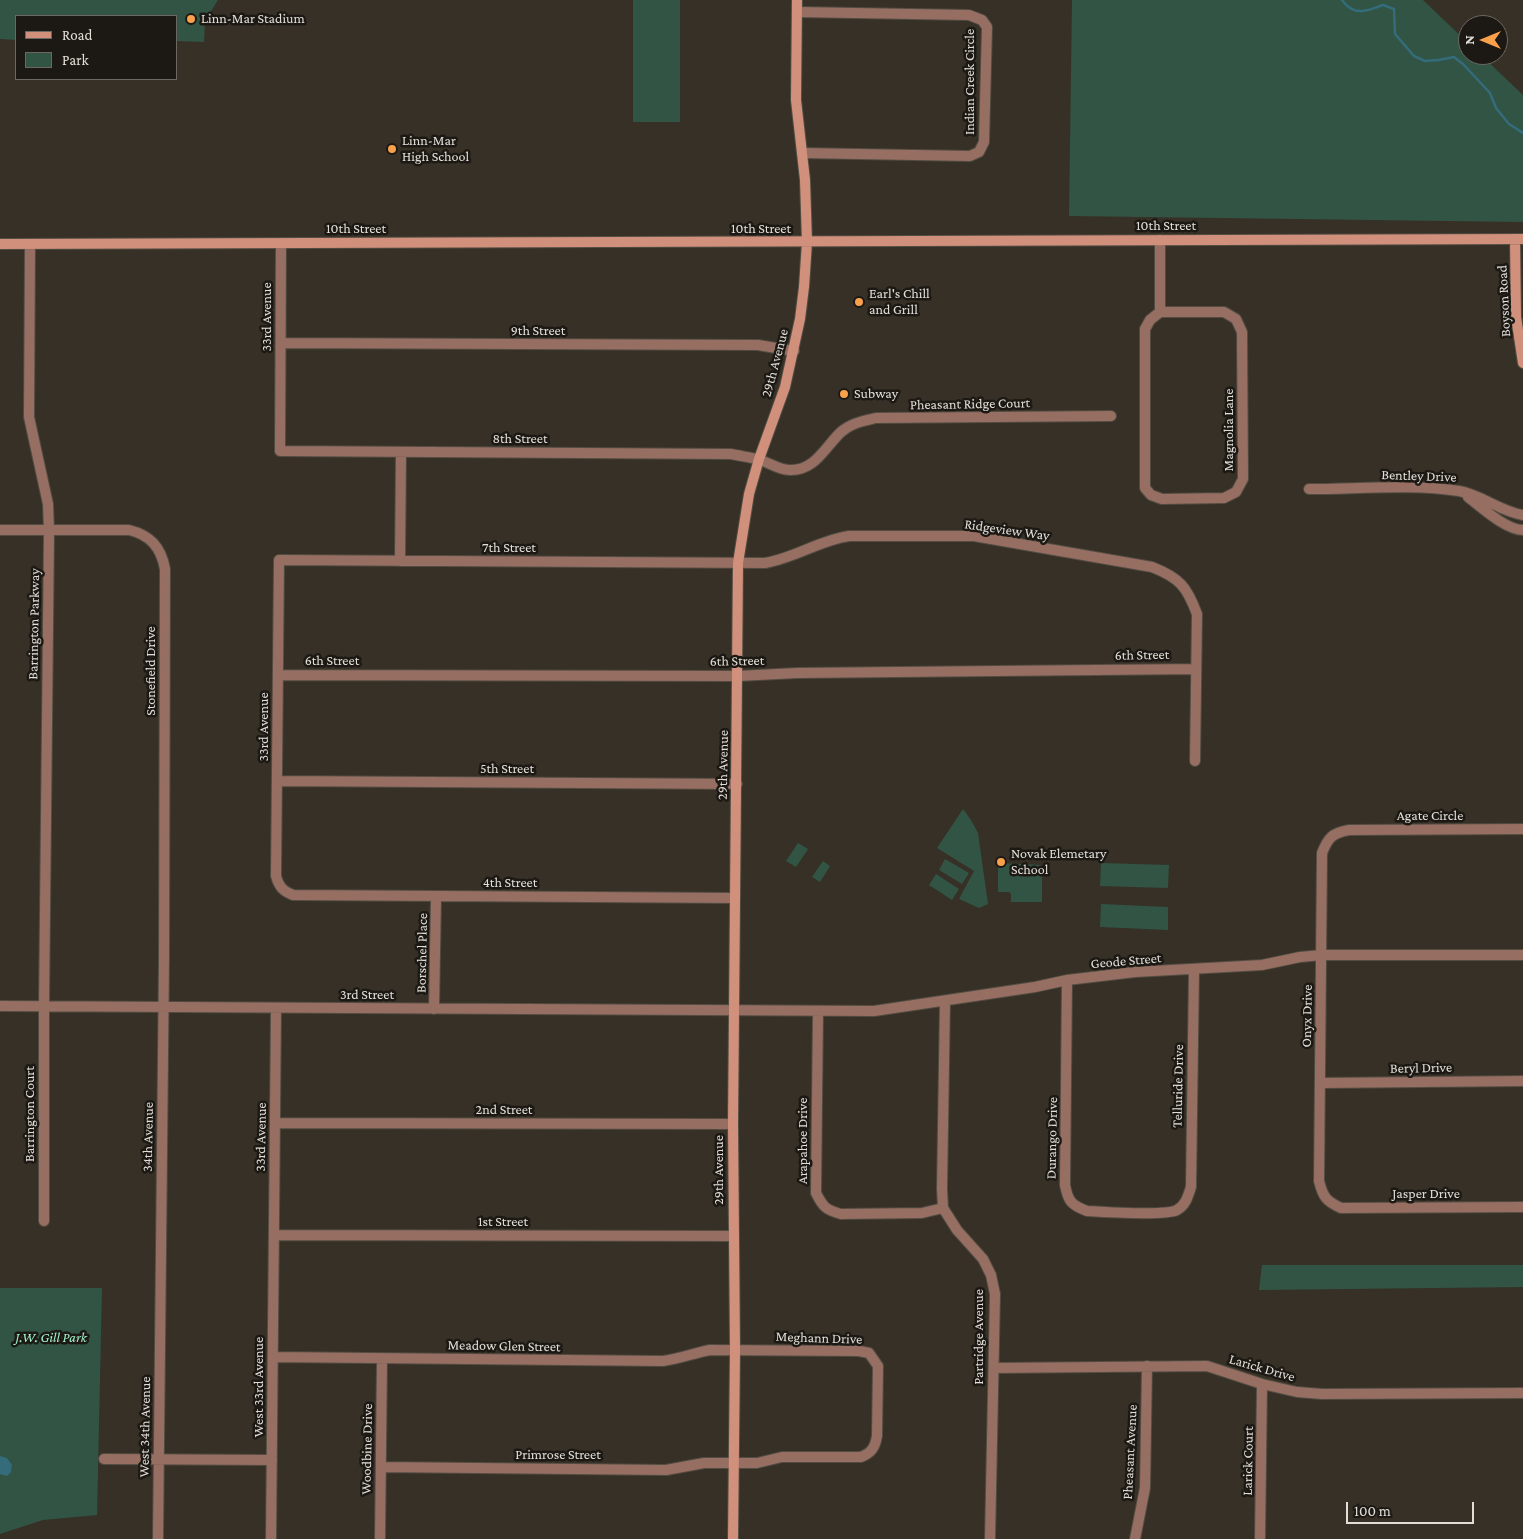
<!DOCTYPE html>
<style>
body{margin:0}
#map{position:relative;width:1523px;height:1539px;overflow:hidden;background:#373026;font-family:"Crimson Pro",serif}
canvas{display:block}
.legend{position:absolute;left:15px;top:15px;width:162px;height:65px;box-sizing:border-box;background:#1c1914;border:1px solid #6b6762;margin:0;padding:6px 9px;list-style:none;font-size:15px;color:#e2ddd7}
.legend li{display:flex;align-items:center;gap:10px;height:25px}
.legend b{width:25px;border:1px solid #6b6762}
.north{position:absolute;left:1458px;top:15px;width:50px;height:50px;box-sizing:border-box;background:#1c1914;border:1px solid #6b6762;border-radius:50%;rotate:270deg;font-size:14px;font-weight:700;line-height:20px;text-align:center;color:#e2ddd7}
.north::after{content:'';display:block;margin:auto;width:18px;height:22px;background:#f9a04c;clip-path:polygon(50% 0,100% 100%,50% 72%,0 100%)}
.scale{position:absolute;left:1346px;top:1502px;width:128px;height:22px;box-sizing:border-box;border:2px solid #e2ddd7;border-top:0;padding-left:6px;font-size:15px;line-height:18px;white-space:nowrap;color:#e2ddd7;-webkit-text-stroke:4px #1c1914;paint-order:stroke}
</style>
<div id="map">
<canvas width="1523" height="1539"></canvas>
<ul class="legend">
<li><b style="height:6px;background:#d0907c"></b>Road</li>
<li><b style="height:14px;background:#315444"></b>Park</li>
</ul>
<div class="north">N</div>
<div class="scale">100 m</div>
</div>
<script>
const g = document.querySelector('canvas').getContext('2d');
g.lineJoin = 'round';
function fillPath(path, color) { g.fillStyle = color; g.fill(path, 'evenodd'); }
function stroke(path, color, width, dash) { g.strokeStyle = color; g.lineWidth = width; g.lineCap = dash ? 'butt' : 'round'; g.setLineDash(dash || []); g.stroke(path); }
function write(font, color, halo, rows, align = 'center') {
  g.font = font + ' "Crimson Pro",serif'; g.lineWidth = 5; g.setLineDash([]); g.textBaseline = 'middle'; g.strokeStyle = halo; g.fillStyle = color; for (const [text, x, y, turn = 0] of rows) {
    g.save(); g.translate(x, y); g.rotate((+turn || 0) * Math.PI / 180); g.textAlign = isNaN(turn) ? turn : align; if (halo) g.strokeText(text, 0, 0); g.fillText(text, 0, 0); g.restore();
  }
}
const green = new Path2D(`
 M0 0H218L205 21 204 42 176 41V16H16V40L0 39Z
 M633 0H680V122H633Z
 M1072 0H1423L1468 43V55H1481L1523 95V222L1069 216Z
 M963 809 971 820 978 833 988 904 979 908 959 899 974 871 937 848Z
 M798 843 808 849 796 867 786 861Z
 M945 859 969 873 962 884 939 870Z
 M823 861 830 866 820 882 812 877Z
 M998 863 1042 865V902H1011V894L1009 892H998Z
 M1101 863 1169 865 1168 888 1100 886Z
 M936 874 959 889 952 900 929 885Z
 M1101 904 1168 907V930L1100 927Z
 M1262 1265H1523V1287L1259 1290Z
 M0 1288H102L97 1515 43 1520 0 1534Z`);
const water = new Path2D(`
 M0 1456 7 1458 12 1465 11 1472 7 1476 0 1474Z`);
const stream = new Path2D(`
 M1342 0C1354 17 1367 11 1383 5L1394 9 1395 34 1414 56 1425 61 1439 60 1454 57 1463 64 1490 93 1496 108 1509 124 1523 133`);
const street = new Path2D(`
 M797 12 969 15 982 20 987 27 984 142 979 152 970 156 802 153
 M281 243 280 451 731 454C740 456 749 457 757 459 769 462 778 470 790 470 815 471 825 447 841 432 851 423 863 421 876 418L1111 416
 M30 244 29 417 48 504 49 531 44 1007V1221
 M1160 312H1224L1236 319 1242 332 1243 479 1236 492 1224 498 1162 499 1151 495 1145 488V329L1150 320 1160 312V240
 M281 343 758 345 794 351
 M1309 489C1358 489 1410 484 1459 491 1482 495 1501 512 1523 515
 M1468 497C1481 507 1506 530 1523 530
 M0 530H129C150 535 161 547 165 569L164 959 158 1539
 M400 561 401 452
 M278 675 738 676 797 673 1196 669
 M277 781 737 784
 M1523 829 1349 830C1332 833 1328 838 1322 853L1319 1181C1323 1197 1326 1201 1341 1208L1523 1207
 M735 898 293 895C283 891 279 887 276 876L279 560 765 563C795 558 820 540 849 536H974L1152 567C1180 578 1187 587 1197 614L1195 761
 M1067 980 1065 1185C1068 1201 1071 1205 1087 1211 1103 1212 1166 1216 1177 1210 1186 1205 1188 1196 1191 1187L1194 970
 M945 1001 942 1189 943 1208 957 1230 983 1259 991 1275 995 1294 990 1539
 M0 1006 874 1011 1035 987 1067 980 1135 972 1262 965 1300 957 1322 955H1523
 M434 1009 436 897
 M818 1011 816 1193C823 1207 826 1210 841 1214L922 1213 943 1208
 M1320 1083 1523 1081
 M275 1123 733 1124
 M274 1235 733 1236
 M273 1357 663 1361C679 1359 694 1353 710 1350L859 1351 869 1353 878 1366 877 1436C875 1448 871 1453 861 1457H782L757 1463H704L666 1470 381 1467
 M994 1368 1207 1366 1262 1384 1297 1392 1322 1394 1523 1393
 M104 1459 272 1460
 M271 1539 276 1009
 M380 1539 382 1359
 M1135 1539 1145 1488 1147 1366
 M1260 1539 1262 1384`);
const secondary = new Path2D(`
 M1515 239 1516 317 1523 363
 M0 244 1523 239
 M733 1539 735 1350 733 1124 738 563 749 494 759 459 785 387 800 319 804 287 807 242 805 180 796 100 797 0`);
const markers = [
 [191,19,5,"#f9a04c"],
 [392,149,5,"#f9a04c"],
 [859,302,5,"#f9a04c"],
 [844,394,5,"#f9a04c"],
 [1001,862,5,"#f9a04c"]
];
const poiNames = [
 ["Linn-Mar Stadium",201,19],
 ["Linn-Mar",402,141],
 ["High School",402,157],
 ["Earl's Chill",869,294],
 ["and Grill",869,310],
 ["Subway",854,394],
 ["Novak Elemetary",1011,854],
 ["School",1011,870]
];
const streetNames = [
 ["Indian Creek Circle",970,82,-90],
 ["10th Street",1166,226],
 ["10th Street",356,229],
 ["10th Street",761,229],
 ["Boyson Road",1504,301,-93],
 ["33rd Avenue",267,317,-90],
 ["9th Street",538,331],
 ["29th Avenue",775,363,-75],
 ["Pheasant Ridge Court",970,404,-1],
 ["Magnolia Lane",1229,430,-90],
 ["8th Street",520,439],
 ["Bentley Drive",1419,476,2],
 ["Ridgeview Way",1007,530,8],
 ["7th Street",509,548],
 ["Barrington Parkway",34,624,-89],
 ["6th Street",1142,655,-1],
 ["6th Street",332,661],
 ["6th Street",737,661,-1],
 ["Stonefield Drive",151,671,-90],
 ["33rd Avenue",264,727,-90],
 ["29th Avenue",723,765,-89],
 ["5th Street",507,769],
 ["Agate Circle",1430,816],
 ["4th Street",510,883],
 ["Borschel Place",422,953,-89],
 ["Geode Street",1126,961,-5],
 ["3rd Street",367,995],
 ["Onyx Drive",1307,1016,-89],
 ["Beryl Drive",1421,1068,-1],
 ["Telluride Drive",1178,1086,-89],
 ["2nd Street",504,1110],
 ["Barrington Court",30,1114,-90],
 ["34th Avenue",148,1137,-89],
 ["33rd Avenue",261,1137,-89],
 ["Durango Drive",1052,1138,-89],
 ["Arapahoe Drive",803,1141,-90],
 ["29th Avenue",719,1170,-90],
 ["Jasper Drive",1426,1194],
 ["1st Street",503,1222],
 ["Partridge Avenue",979,1337,-90],
 ["Meghann Drive",819,1338,2],
 ["Meadow Glen Street",504,1346,1],
 ["Larick Drive",1262,1368,16],
 ["West 33rd Avenue",259,1387,-90],
 ["West 34th Avenue",145,1427,-89],
 ["Woodbine Drive",367,1449,-89],
 ["Pheasant Avenue",1130,1452,-87],
 ["Primrose Street",558,1455],
 ["Larick Court",1248,1461,-89]
];
const parkNames = [
 ["J.W. Gill Park",51,1338]
];
fillPath(green, '#315444');
fillPath(water, '#356c7b');
stroke(stream, '#356c7b', 2.5);
stroke(street, '#524c42', 12);
stroke(secondary, '#524c42', 12);
stroke(street, '#976e62', 10);
stroke(secondary, '#d0907c', 10);
for (const [x, y, r, color] of markers) { const dot = new Path2D(); dot.arc(x, y, r, 0, 2 * Math.PI); g.fillStyle = color; g.fill(dot); stroke(dot, '#1c1914', 2); }
write('14px', '#e2ddd7', '#1c1914', poiNames, 'left');
write('14px', '#e2ddd7', '#1c1914', streetNames);
write('italic 14px', '#a3f1cc', '#1c1914', parkNames);
</script>
